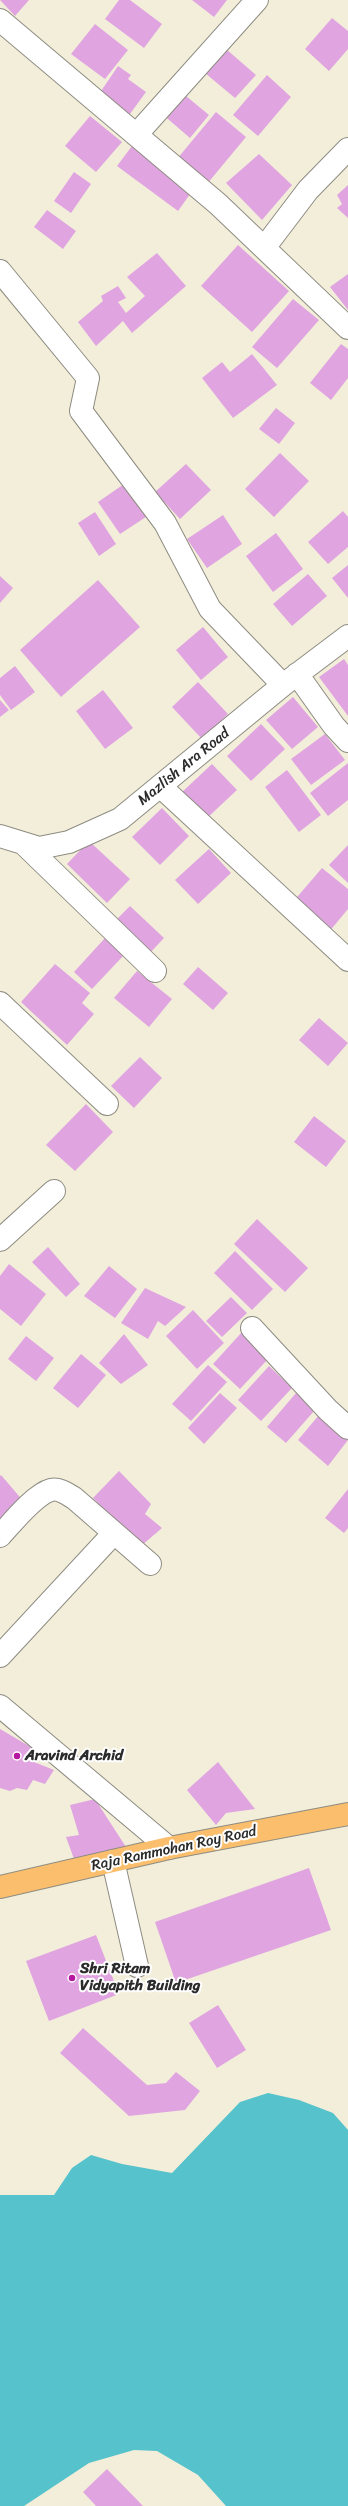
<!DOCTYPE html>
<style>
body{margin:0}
canvas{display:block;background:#f2eeda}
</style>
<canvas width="348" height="2506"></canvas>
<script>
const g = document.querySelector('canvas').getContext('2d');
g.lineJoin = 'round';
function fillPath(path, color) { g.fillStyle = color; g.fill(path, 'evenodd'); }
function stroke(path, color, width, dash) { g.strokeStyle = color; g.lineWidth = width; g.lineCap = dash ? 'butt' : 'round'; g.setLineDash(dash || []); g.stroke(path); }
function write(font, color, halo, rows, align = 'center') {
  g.font = font + ' Sriracha,sans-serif'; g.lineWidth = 4; g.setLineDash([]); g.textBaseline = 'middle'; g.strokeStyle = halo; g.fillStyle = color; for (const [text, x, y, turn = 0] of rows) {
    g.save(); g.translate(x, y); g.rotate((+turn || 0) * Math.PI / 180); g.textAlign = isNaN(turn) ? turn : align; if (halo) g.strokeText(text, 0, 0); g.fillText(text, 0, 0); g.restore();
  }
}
const water = new Path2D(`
 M268 2093 299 2100 333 2113 348 2130V2506H226L198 2475 157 2451 134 2450 89 2463 24 2506H0V2195H54L72 2168 91 2155 122 2164 172 2173 240 2102Z`);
const building = new Path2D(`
 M0 0H29L15 16Z
 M119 0H130L162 24 144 48 105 19Z
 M192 0H227L214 17Z
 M332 18 348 31V49L329 71 305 49Z
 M95 24 128 50 105 79 71 54Z
 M226 49 256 75 235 98 205 73Z
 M118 66 131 75 128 79 146 92 127 118 97 97Z
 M267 75 291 97 258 136 233 115Z
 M180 91 209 115 190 138 161 113Z
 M216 112 246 137 207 184 177 159Z
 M90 116 122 142 96 172 65 146Z
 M132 146 193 190 178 211 117 166Z
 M259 154 292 185 262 220 226 183Z
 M74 172 91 184 71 213 54 201Z
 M348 185V218L337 208 342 204 337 195Z
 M47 210 76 231 63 249 34 227Z
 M238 245 289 291 252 332 201 286Z
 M157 253 186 286 132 333 123 321 96 346 78 322 103 301 101 296 118 286 126 298 118 302 126 313 145 296 127 277Z
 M348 274V310L330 287Z
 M293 299 319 320 277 368 252 347Z
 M341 344 348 349V378L331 400 310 383Z
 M252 354 277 385 233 418 202 378 222 362 230 372Z
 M276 408 295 423 279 444 259 429Z
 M280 453 309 481 274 517 245 489Z
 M186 464 211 490 180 519 155 492Z
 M124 484 146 517 120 534 98 502Z
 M343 511 348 517V547L328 564 308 542Z
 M95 512 116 544 99 556 78 523Z
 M223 515 242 544 207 568 187 539Z
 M276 533 303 569 273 592 246 556Z
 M348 565V598L332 578Z
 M308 574 327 596 292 626 273 604Z
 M0 576 13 588 0 603Z
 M98 580 140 627 61 697 20 650Z
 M203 627 228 657 201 680 176 650Z
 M344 659 348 665V716L319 677Z
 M15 666 35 692 11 710 0 695V678Z
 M198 682 228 714 202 739 172 707Z
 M103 690 133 728 105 749 76 711Z
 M293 697 318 727 292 749 266 720Z
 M0 700 9 710 0 717Z
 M261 724 285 749 251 781 227 756Z
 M325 734 345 760 311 785 291 759Z
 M348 763V800L328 816 310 793Z
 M212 764 237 790 206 819 181 793Z
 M287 770 321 815 299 832 265 787Z
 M162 808 189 836 160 865 132 837Z
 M89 841 130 879 107 903 67 864Z
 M348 845V883L329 865Z
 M209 849 231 873 198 904 175 880Z
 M322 868 348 889V909L328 933 292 903Z
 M130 906 164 938 148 955 114 922Z
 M105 938 124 955 92 989 74 972Z
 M55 964 90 993 82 1003 94 1014 67 1045 21 1002Z
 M198 967 228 993 213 1010 183 984Z
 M137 971 172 999 149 1027 114 998Z
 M319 1018 348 1043 328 1066 299 1040Z
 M140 1057 162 1078 134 1108 111 1086Z
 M86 1104 113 1132 75 1171 46 1145Z
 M314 1116 346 1141 326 1167 294 1142Z
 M257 1219 308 1268 285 1292 234 1244Z
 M48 1247 80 1284 66 1297 32 1262Z
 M235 1251 273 1289 252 1310 214 1273Z
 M9 1264 46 1294 21 1326 0 1309V1276Z
 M109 1266 137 1289 115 1318 84 1296Z
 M145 1288 186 1307 165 1326 158 1321 148 1339 121 1323Z
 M231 1297 247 1313 222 1337 206 1321Z
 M193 1310 224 1343 197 1369 166 1336Z
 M242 1332 269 1358 240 1389 213 1364Z
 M124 1334 148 1365 121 1384 99 1363Z
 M26 1336 54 1358 36 1381 8 1359Z
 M81 1354 106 1375 78 1408 53 1388Z
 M208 1365 227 1382 191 1421 172 1404Z
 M269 1366 292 1388 261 1421 238 1400Z
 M220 1393 237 1408 204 1444 188 1428Z
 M296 1393 315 1410 286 1443 267 1427Z
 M319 1415 348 1440 328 1466 298 1440Z
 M119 1471 151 1504 145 1514 162 1528 141 1546 93 1498Z
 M1 1475 25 1503 0 1524V1476Z
 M348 1489V1528L344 1533 325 1518Z
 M0 1729 36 1750 34 1762 54 1770 45 1784 33 1780 27 1790 17 1788 10 1791 0 1788Z
 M218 1762 255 1809 226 1813 216 1825 187 1790Z
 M95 1799 126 1847 74 1859 66 1837 79 1835 70 1805Z
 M309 1868 331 1930 176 1983 155 1922Z
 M96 1935 119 1994 49 2021 26 1961Z
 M218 2005 246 2050 217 2068 189 2023Z
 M83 2028 147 2085 166 2083 176 2072 200 2091 185 2110 129 2116 60 2053Z
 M107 2469 143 2506H96L83 2492Z`);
const minor = new Path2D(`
 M0 20 218 204 348 328
 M136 135 257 0
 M264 248 308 190 348 149
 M0 271 88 378 81 411 165 523 210 609 283 685
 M297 674 334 726 348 741
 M160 786 348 960
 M0 836 39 848 69 842 120 819 283 685 348 636
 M24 844 155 971
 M0 1003 107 1104
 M0 1240 54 1191
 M252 1328 328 1410 348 1428
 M0 1536C11 1524 35 1494 51 1490 59 1488 67 1494 74 1498L150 1564
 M0 1656 114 1533
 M0 1706 169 1848
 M113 1861 137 1966`);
const major = new Path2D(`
 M0 1887 169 1848 348 1814`);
const markers = [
 [17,1756,4,"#b5179e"],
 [72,1978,4,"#b5179e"]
];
const streetNames = [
 ["Mazlish Ara Road",184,767,-39],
 ["Raja Rammohan Roy Road",174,1849,-12]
];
const poiNames = [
 ["Aravind Archid",25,1756],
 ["Shri Ritam",80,1969],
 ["Vidyapith Building",80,1986]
];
fillPath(water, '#55c2cc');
fillPath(building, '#e0a5e1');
stroke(minor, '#8e8c82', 24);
stroke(major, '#8e8c82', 24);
stroke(minor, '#fff', 22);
stroke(major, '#fabe6d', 22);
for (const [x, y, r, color] of markers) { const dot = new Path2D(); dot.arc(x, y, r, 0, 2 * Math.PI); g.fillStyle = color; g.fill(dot); stroke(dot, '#fff', 1.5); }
write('15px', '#2b2b2b', '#fff', streetNames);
write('bold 15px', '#2b2b2b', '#fff', poiNames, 'left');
</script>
